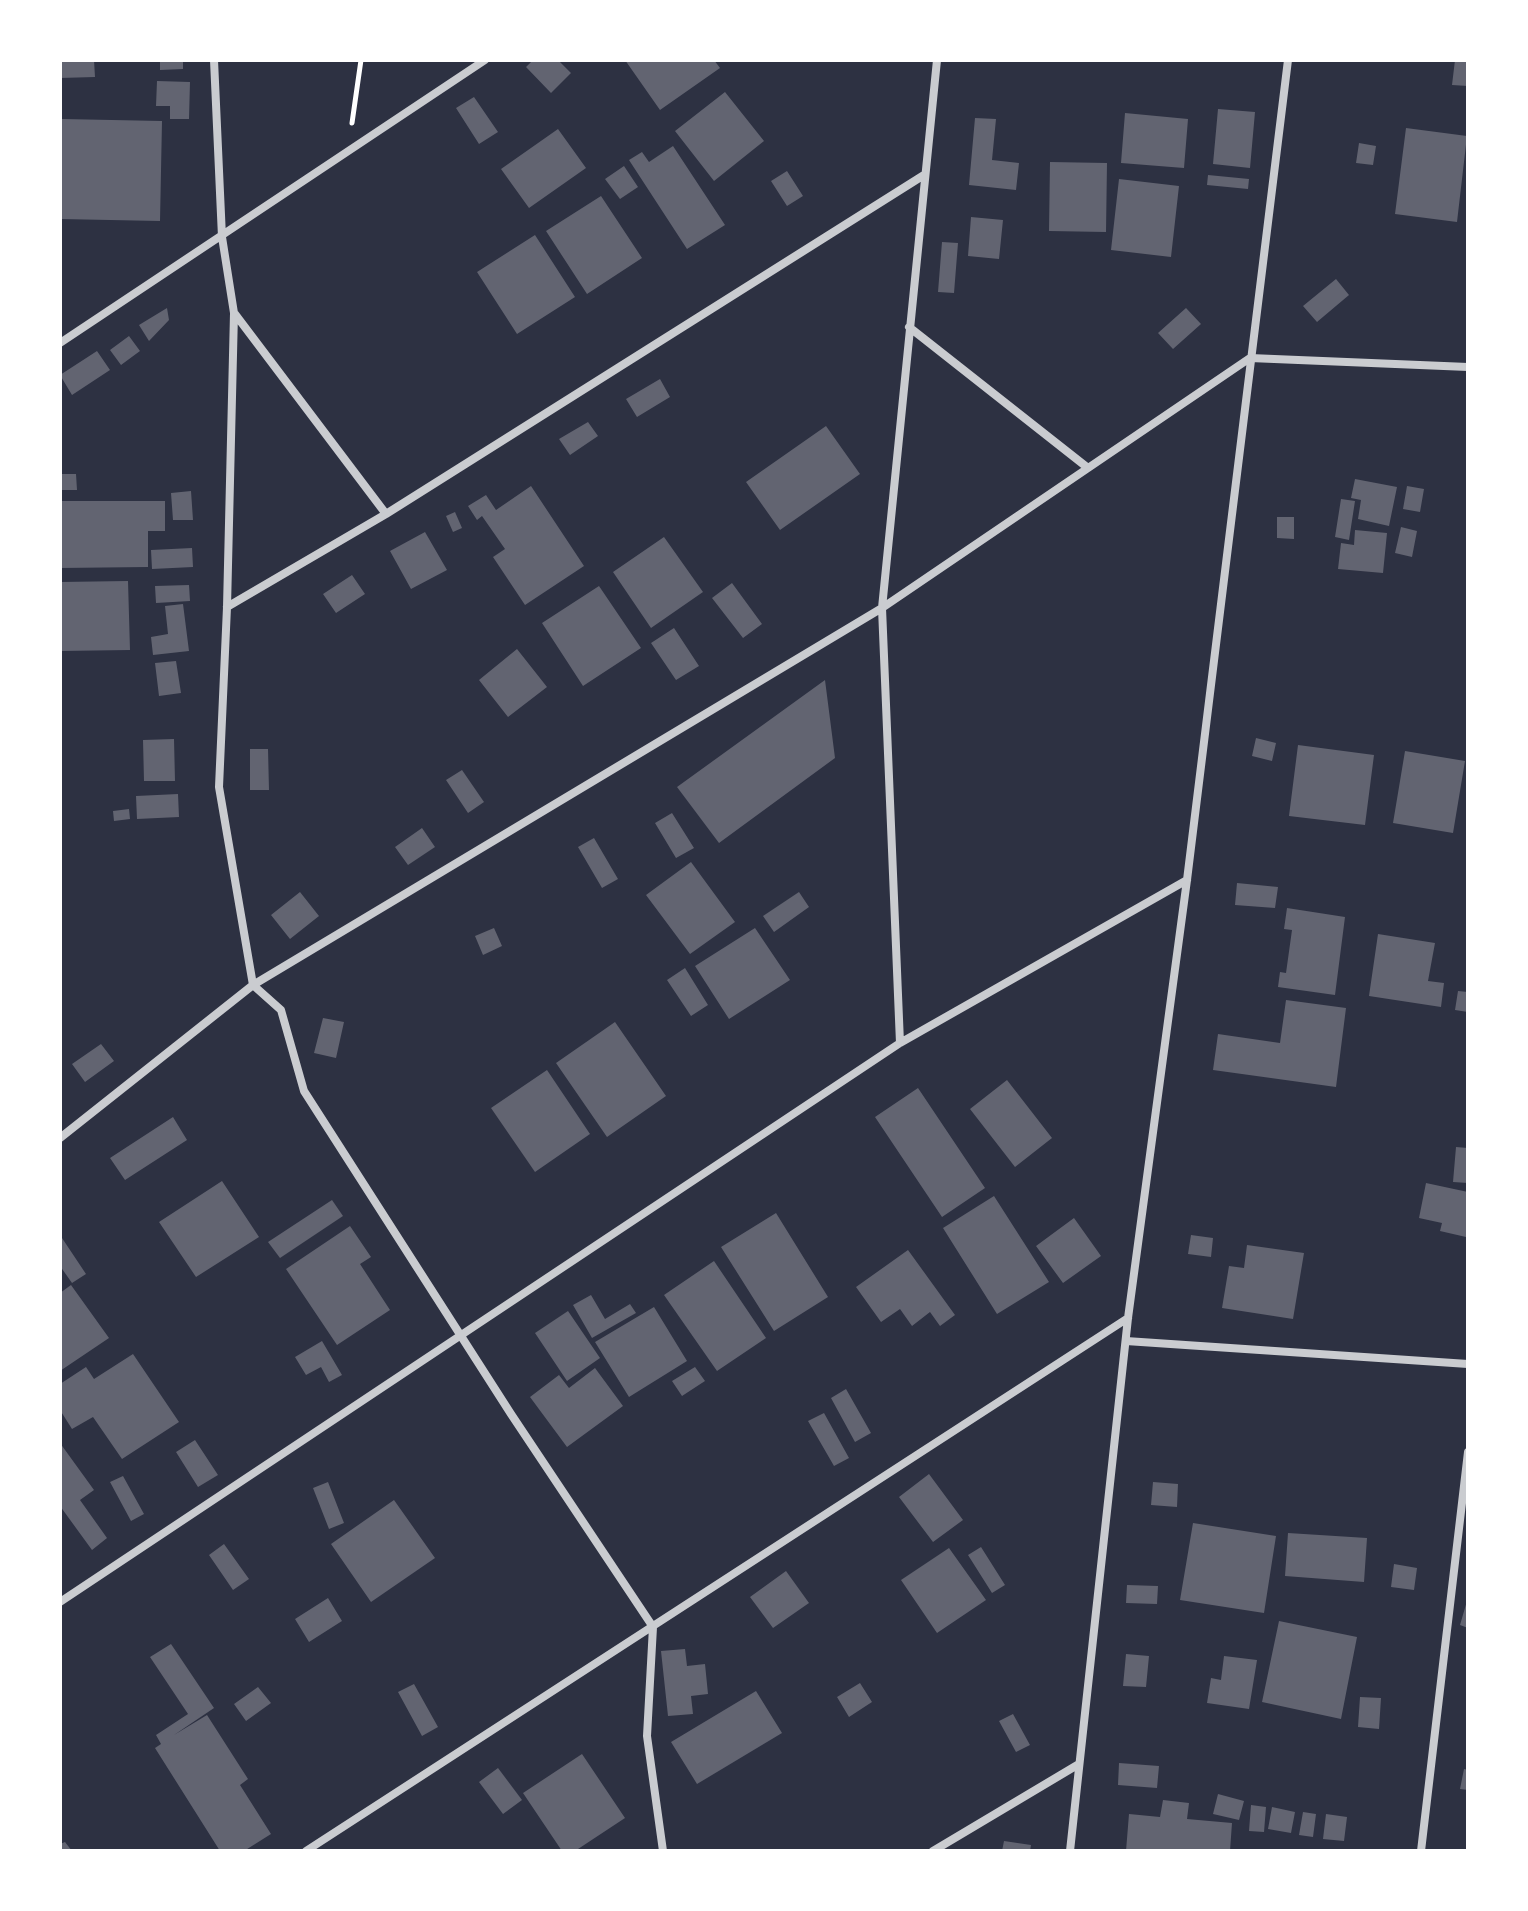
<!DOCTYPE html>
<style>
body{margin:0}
#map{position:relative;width:1528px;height:1911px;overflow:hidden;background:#2d3142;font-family:"Golos Text",sans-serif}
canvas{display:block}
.frame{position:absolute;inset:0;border:62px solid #fff;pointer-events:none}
</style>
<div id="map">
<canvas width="1528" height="1911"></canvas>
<div class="frame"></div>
</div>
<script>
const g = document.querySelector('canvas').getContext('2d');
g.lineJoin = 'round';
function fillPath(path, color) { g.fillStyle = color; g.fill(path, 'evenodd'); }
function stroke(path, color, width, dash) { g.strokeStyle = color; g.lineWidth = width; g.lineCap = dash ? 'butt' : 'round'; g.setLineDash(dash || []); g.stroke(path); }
const building = new Path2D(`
 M60 60H94L95 77 60 78Z
 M160 60H183V69L160 70Z
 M533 60H558L571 73 551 93 526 67Z
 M625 60H714L720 68 660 110Z
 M1455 60H1468V86L1452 85Z
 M157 81 190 82 189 119H170V106H156Z
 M725 92 764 141 714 181 675 131Z
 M474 97 498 132 479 144 456 108Z
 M1218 109 1255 112 1250 168 1213 164Z
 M1125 113 1188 119 1184 168 1121 163Z
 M975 118 996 119 992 160 1019 163 1016 190 969 185Z
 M62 119 162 121 160 221 60 219Z
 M1406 128 1467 136 1457 222 1395 214Z
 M558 129 586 168 529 208 501 169Z
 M1359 143 1376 146 1373 165 1356 163Z
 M673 146 725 225 687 249 629 160 642 152 649 162Z
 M1050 162 1107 163 1106 232 1049 231Z
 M624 166 638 187 620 199 605 179Z
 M787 171 803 196 787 206 771 181Z
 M1208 175 1249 179 1248 189 1207 185Z
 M1119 179 1179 186 1171 257 1111 250Z
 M601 196 642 258 587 294 546 231Z
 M971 217 1003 220 999 259 968 256Z
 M535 235 575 297 517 334 477 272Z
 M942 242 958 243 954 293 938 292Z
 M1336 279 1349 295 1317 322 1303 306Z
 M167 308 169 320 149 341 139 325Z
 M1186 308 1201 324 1173 349 1158 333Z
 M129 336 140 351 121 365 110 350Z
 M97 351 110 370 72 395 60 375Z
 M660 379 670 397 637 417 626 399Z
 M588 422 598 436 570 455 559 439Z
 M826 426 860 474 780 530 746 482Z
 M60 474H76L77 490H60Z
 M1355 479 1397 487 1389 526 1358 519 1361 500 1351 498Z
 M531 486 584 566 525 605 493 557 505 549 482 516 477 520 468 506 486 495 496 510Z
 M1407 486 1424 489 1420 512 1403 509Z
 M191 491 193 520H173L171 493Z
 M1341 499 1355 501 1349 540 1335 537Z
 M60 501H165V531H148V567L60 568Z
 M455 512 462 528 453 532 446 516Z
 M1277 517H1294V539L1277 538Z
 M1401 527 1417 531 1412 557 1395 553Z
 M1355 530 1387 533 1383 573 1338 569 1341 543 1354 545Z
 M425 532 447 570 411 589 390 551Z
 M664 537 703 592 651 628 613 572Z
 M192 548 193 567 152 569 151 550Z
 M352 575 365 594 336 613 323 594Z
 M128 581 130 650 60 651V582Z
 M732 583 762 624 743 638 712 598Z
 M189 585 190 601 156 603 155 586Z
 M599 586 641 648 583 686 542 623Z
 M183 604 189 651 153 655 151 637 168 634 165 606Z
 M674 628 699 666 676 680 651 643Z
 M517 649 547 687 508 717 479 680Z
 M176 661 181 693 159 696 155 663Z
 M825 680 835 758 719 843 677 787Z
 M1256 738 1276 743 1272 761 1252 756Z
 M174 739 175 781H144L143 740Z
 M1298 745 1374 755 1365 825 1289 816Z
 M250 749H268L269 790H250Z
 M1405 751 1465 761 1453 833 1393 823Z
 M462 770 484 802 468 813 446 780Z
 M178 794 179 817 137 819 136 796Z
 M129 809 130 819 114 821 113 811Z
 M672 813 694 848 676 858 655 823Z
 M422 828 435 847 408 865 395 847Z
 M594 838 618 879 602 888 578 847Z
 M691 862 735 922 690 954 646 895Z
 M1237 883 1278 887 1275 908 1235 905Z
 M300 892 319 916 290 939 271 915Z
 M799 892 809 907 774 932 763 916Z
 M1287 908 1345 917 1335 995 1278 987 1280 972 1286 973 1292 930 1284 929Z
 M494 928 502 946 483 955 475 936Z
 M755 928 790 980 729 1019 695 966Z
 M1378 934 1435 943 1428 981 1444 983 1441 1007 1369 996Z
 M685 968 708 1005 691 1016 667 980Z
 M1458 991 1468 992V1012L1455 1010Z
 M1286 1000 1346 1008 1336 1087 1213 1070 1218 1034 1280 1043Z
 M323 1018 344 1022 336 1058 314 1053Z
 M615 1022 666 1096 607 1137 556 1063Z
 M101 1044 114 1061 85 1082 72 1064Z
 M547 1070 590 1134 535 1172 491 1108Z
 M1007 1080 1052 1138 1015 1167 970 1109Z
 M918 1088 985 1188 942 1217 875 1117Z
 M173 1117 187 1140 125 1180 110 1158Z
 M1456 1147 1468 1148V1183L1453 1182Z
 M222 1181 259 1237 196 1277 159 1222Z
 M1426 1183 1468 1192 1466 1237 1440 1231 1442 1223 1419 1218Z
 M994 1196 1049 1282 997 1314 943 1228Z
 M332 1200 343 1216 280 1258 268 1242Z
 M776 1213 828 1297 774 1331 721 1247Z
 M1074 1218 1101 1256 1063 1283 1036 1246Z
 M350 1226 371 1257 360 1264 390 1310 337 1345 286 1269Z
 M60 1235 86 1274 72 1283 60 1266Z
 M1191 1235 1213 1238 1211 1257 1188 1254Z
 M1247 1245 1304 1253 1293 1319 1222 1308 1229 1266 1244 1268Z
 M908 1250 955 1315 940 1326 930 1312 912 1326 900 1309 881 1322 856 1287Z
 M714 1261 766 1338 717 1371 664 1295Z
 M71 1285 109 1338 60 1371V1293Z
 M591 1295 605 1319 630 1304 636 1313 592 1338 573 1305Z
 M654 1307 687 1361 629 1397 595 1342Z
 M568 1311 600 1358 567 1381 535 1333Z
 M322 1341 342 1375 329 1382 321 1367 306 1375 295 1357Z
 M133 1354 179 1422 122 1459 93 1417 72 1429 60 1410V1384L86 1367 94 1379Z
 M695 1367 705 1381 682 1396 672 1381Z
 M595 1368 623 1406 567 1447 530 1397 559 1375 569 1388Z
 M846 1389 871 1433 855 1442 831 1398Z
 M824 1413 849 1458 834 1466 808 1421Z
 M195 1440 218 1475 198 1487 176 1452Z
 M60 1443 94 1490 80 1500 107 1538 92 1550 60 1506Z
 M929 1474 963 1520 933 1542 899 1497Z
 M123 1476 144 1514 131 1521 110 1482Z
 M328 1482 344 1523 329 1529 313 1488Z
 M1153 1482 1178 1484 1177 1507 1151 1505Z
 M394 1500 435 1558 371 1602 331 1544Z
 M1193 1523 1276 1536 1264 1613 1180 1600Z
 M1288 1533 1367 1538 1364 1582 1285 1576Z
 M224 1544 249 1579 233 1590 209 1555Z
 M981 1547 1005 1585 992 1593 968 1555Z
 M949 1548 986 1600 937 1633 901 1580Z
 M1394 1564 1417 1568 1414 1590 1391 1587Z
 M786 1571 809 1603 773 1628 750 1597Z
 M1127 1585 1158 1586 1157 1604 1126 1603Z
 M328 1598 342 1621 309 1642 295 1619Z
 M1467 1601H1468V1628L1460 1625Z
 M1279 1621 1357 1637 1341 1719 1262 1702Z
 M171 1644 214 1708 174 1735 207 1715 248 1779 240 1785 271 1834 244 1851H220L155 1748 161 1744 156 1735 188 1714 150 1657Z
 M685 1649 687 1666 705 1664 708 1694 691 1696 693 1714 668 1716 661 1651Z
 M1126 1654 1149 1656 1146 1687 1123 1686Z
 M1224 1656 1257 1660 1249 1709 1207 1703 1211 1678 1221 1680Z
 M860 1683 872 1702 849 1717 837 1697Z
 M414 1684 438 1727 422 1736 398 1692Z
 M258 1687 271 1703 246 1721 234 1704Z
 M756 1691 782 1733 697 1784 671 1742Z
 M1360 1697 1381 1698 1379 1729 1358 1727Z
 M1013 1714 1030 1745 1016 1752 999 1721Z
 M582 1754 625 1818 575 1851H562L523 1793Z
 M1119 1763 1159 1766 1157 1788 1118 1785Z
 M498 1768 522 1800 503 1814 479 1782Z
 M1464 1769 1468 1770V1790L1460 1789Z
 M1218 1794 1244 1801 1239 1820 1213 1814Z
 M1163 1800 1189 1803 1187 1819 1232 1823 1230 1851H1126L1129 1814 1160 1817Z
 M1251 1805 1266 1807 1264 1832 1249 1831Z
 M1272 1807 1295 1812 1291 1833 1268 1829Z
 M1303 1812 1316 1814 1313 1837 1299 1835Z
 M1326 1814 1347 1817 1344 1841 1323 1839Z
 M1004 1841 1031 1845 1030 1851H1002Z
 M65 1842 72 1851H60V1844Z`);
const path = new Path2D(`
 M352 123 361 60`);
const minor = new Path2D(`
 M214 60 222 237 234 313 227 607 219 787 253 985 281 1010 304 1091 511 1414 653 1627 647 1736 663 1851
 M235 314 386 514
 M909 327 1088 468
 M60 343 485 60
 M227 607 386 514 924 175
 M900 1043 882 608 937 60
 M60 1138 253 985 882 608 1250 358 1468 367
 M1126 1341 1468 1364
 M60 1602 900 1043 1187 880
 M306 1851 1128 1318
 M933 1851 1079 1764
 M1070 1851 1128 1318 1187 880 1288 60
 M1421 1851 1468 1452`);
fillPath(building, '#626471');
stroke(path, '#fff', 5);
stroke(minor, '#caccd0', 8);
</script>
